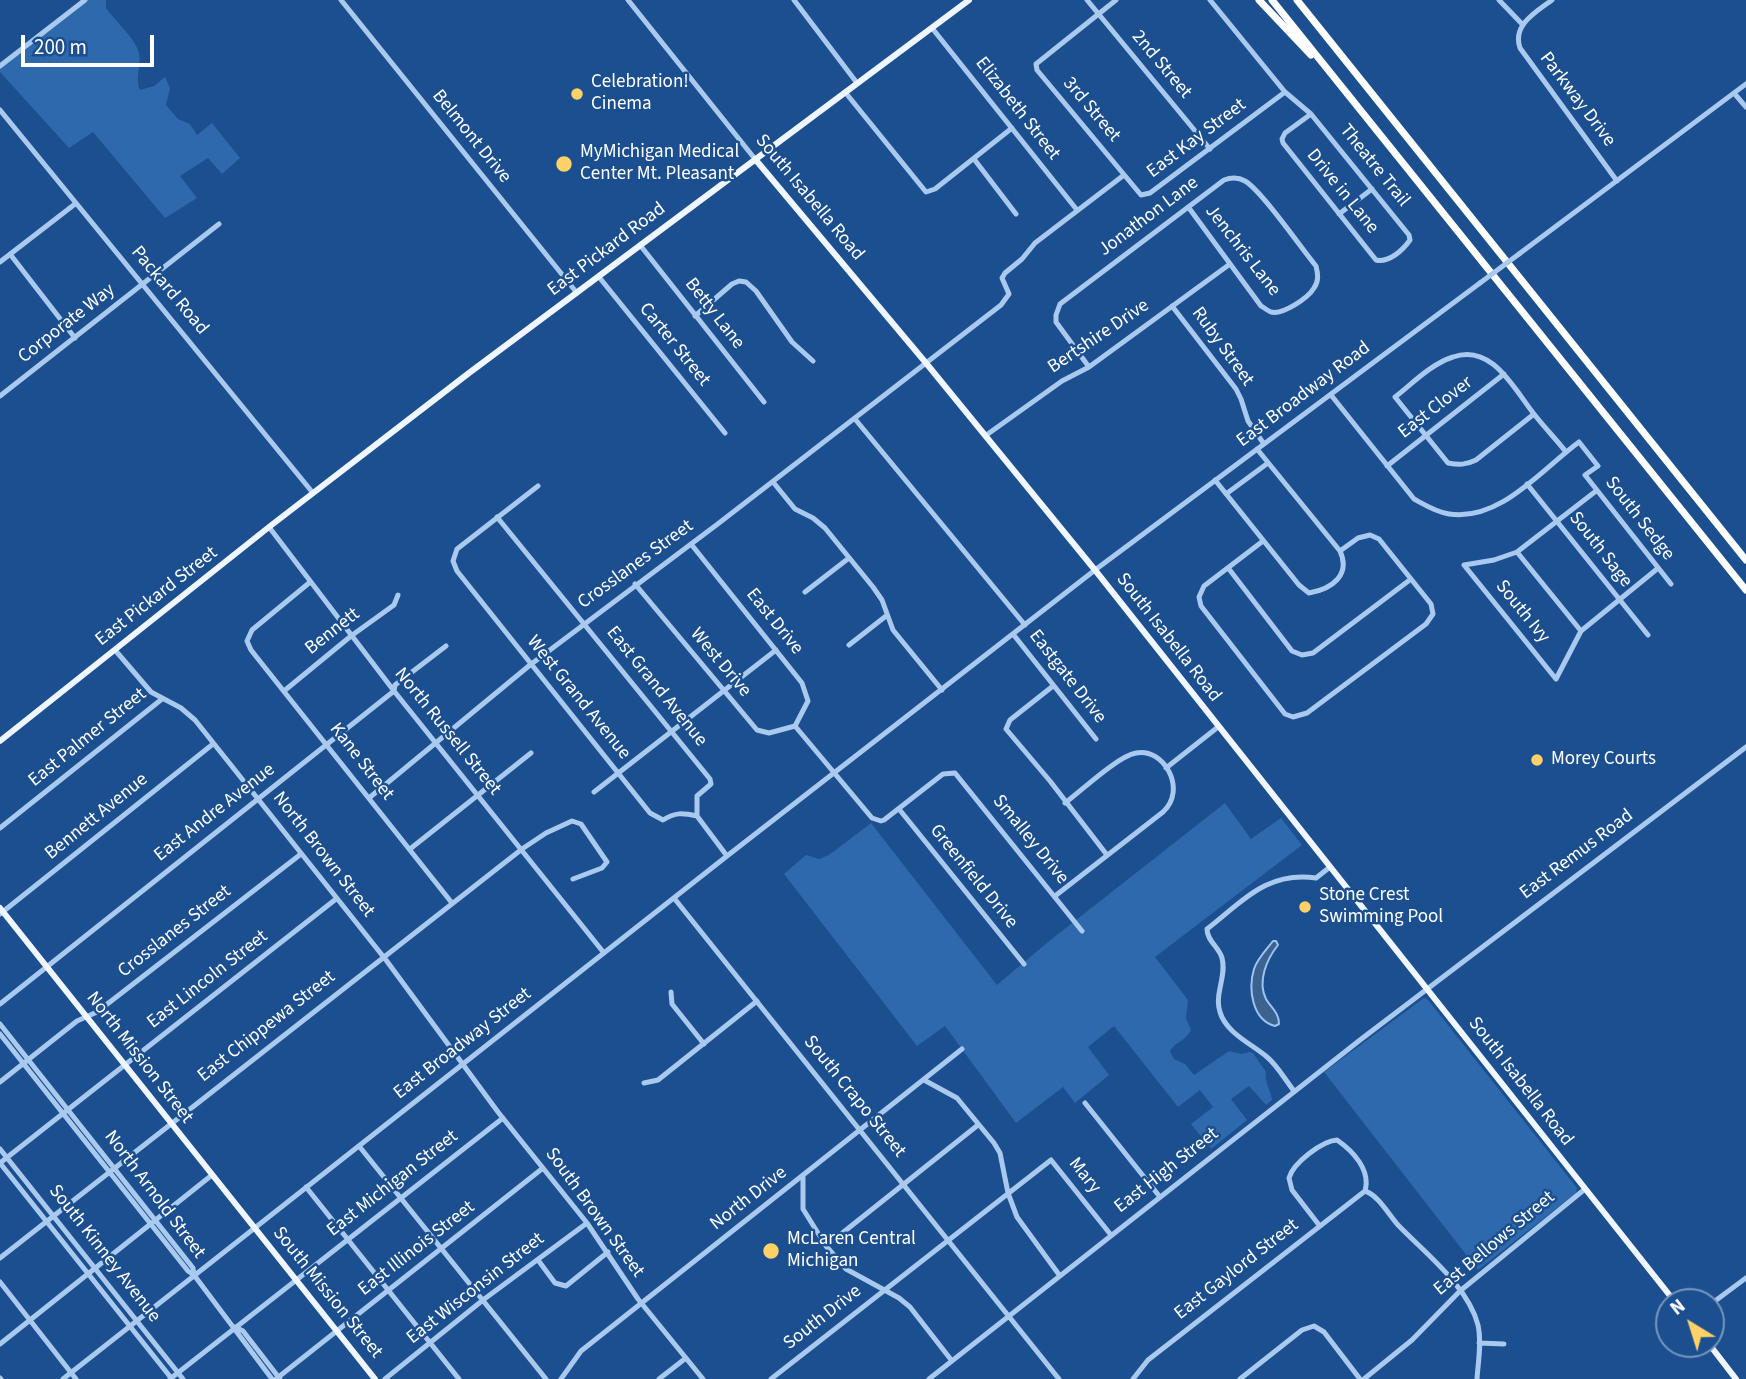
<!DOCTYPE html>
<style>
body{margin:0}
#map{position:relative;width:1746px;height:1379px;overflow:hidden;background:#1b4f8f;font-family:"Source Sans 3",sans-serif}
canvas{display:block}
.north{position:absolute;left:1655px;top:1288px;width:70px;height:70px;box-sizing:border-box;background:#1b4f8f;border:2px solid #7695bc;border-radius:50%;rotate:322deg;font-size:19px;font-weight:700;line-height:28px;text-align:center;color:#fff}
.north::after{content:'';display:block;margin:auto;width:24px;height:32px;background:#ffd166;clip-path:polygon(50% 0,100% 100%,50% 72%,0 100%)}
.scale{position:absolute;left:21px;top:35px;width:133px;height:32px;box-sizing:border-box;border:4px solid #fff;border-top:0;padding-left:9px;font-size:21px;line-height:24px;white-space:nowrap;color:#fff;-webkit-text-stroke:5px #1b4f8f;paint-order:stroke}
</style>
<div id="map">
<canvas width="1746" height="1379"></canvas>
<div class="north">N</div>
<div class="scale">200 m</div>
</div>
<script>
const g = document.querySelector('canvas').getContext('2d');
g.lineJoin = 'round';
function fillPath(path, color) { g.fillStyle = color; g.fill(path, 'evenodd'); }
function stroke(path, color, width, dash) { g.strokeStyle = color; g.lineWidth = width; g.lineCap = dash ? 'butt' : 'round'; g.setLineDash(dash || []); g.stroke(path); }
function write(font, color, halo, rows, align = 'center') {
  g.font = font + ' "Source Sans 3",sans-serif'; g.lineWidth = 5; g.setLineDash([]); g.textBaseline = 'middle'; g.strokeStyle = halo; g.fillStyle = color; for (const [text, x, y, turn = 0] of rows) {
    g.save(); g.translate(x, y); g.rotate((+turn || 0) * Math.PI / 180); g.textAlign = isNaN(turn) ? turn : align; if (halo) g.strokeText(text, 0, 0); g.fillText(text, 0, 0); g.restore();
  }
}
const green = new Path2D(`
 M85 0H106V8C114 19 134 38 138 50 143 63 134 76 140 90L154 86 165 77 170 88 166 105 178 119 190 124 197 135 212 123 240 158 222 174 208 158 180 176 197 198 165 218 93 132 69 148 0 72V66Z
 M1225 803 1251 839 1281 818 1302 845 1155 957 1188 1000 1186 1018 1191 1030C1187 1040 1175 1042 1170 1051L1174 1059 1185 1064 1194 1075 1229 1051 1241 1054 1249 1052 1253 1053 1266 1072C1264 1081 1271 1091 1272 1100L1266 1105 1249 1086 1231 1099 1247 1120 1211 1149 1191 1124 1213 1107 1200 1090 1178 1107 1114 1026 1088 1047 1109 1075 1075 1103 1063 1087 1016 1123 945 1026 917 1046 784 874 806 855 819 859 829 855 871 823 997 985 1048 942Z
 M1424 998 1428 1000 1577 1188 1576 1193 1478 1270 1324 1072Z`);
const water = new Path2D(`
 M1273 941H1276L1278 945C1267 959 1257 981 1266 999 1271 1008 1279 1012 1279 1024L1275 1026C1252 1020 1248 989 1254 969 1257 959 1267 949 1273 941Z`);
const minor = new Path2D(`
 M341 0 577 293
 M628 0 755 159
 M794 0 857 83
 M1087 0 1210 149
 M1116 0 1036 64 1037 70 1141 195 1150 193 1285 92
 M1210 0 1285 92 1311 114 1409 235 1410 240C1403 250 1389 263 1376 260L1283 143 1282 139 1285 133 1311 114
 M1499 0 1523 25
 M1552 0C1536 12 1512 25 1520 48L1617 181
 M932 28 1077 210
 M0 66 85 0
 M845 92 926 192 935 189 1012 128
 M1734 93 1746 107
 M0 110 313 493
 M974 159 1016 214
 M1339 214 1372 189
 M640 245 764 402
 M10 254 75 338
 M1519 254 1746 84
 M0 262 75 204
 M599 277 725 433
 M1172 306 1236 389 1241 399 1248 421 1264 444
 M695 316 732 284 739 281 746 282 756 291 792 342 813 361
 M1089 367 1056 322V315L1060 304 1224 180C1232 177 1238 177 1245 181 1261 190 1301 248 1316 266 1318 274 1319 281 1314 288 1308 298 1283 315 1271 312 1268 311 1263 307 1261 306L1189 208
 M1331 395 1414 499C1425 505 1436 512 1449 514 1500 522 1542 469 1579 442L1598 466 1585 475 1671 584
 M0 396 219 224
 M1534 414 1476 460C1466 465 1459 465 1448 463L1395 397C1413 383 1431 364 1453 357 1492 343 1514 389 1534 414 1544 427 1556 439 1566 452
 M855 419 1025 625
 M985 436 1062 381 1089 367 1230 264
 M1387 466 1504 374
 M1215 480 1299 585 1309 593C1332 589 1351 575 1340 551L1257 449
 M773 482 795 509 813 518 825 528 873 587 882 600 893 630 942 690
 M1527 484 1648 635
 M538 486 457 549 453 561 457 571 650 813 663 820C675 812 683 813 697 816
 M1596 491 1517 552 1494 560 1464 565 1556 679 1581 631 1657 569
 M1226 494 1268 463
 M497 517 710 779 711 784 697 796V816
 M269 527 394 691 604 953
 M1263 541 1204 586 1199 597 1201 606 1285 714 1293 717 1307 713 1426 624 1433 614 1431 604 1379 539 1370 535 1358 538 1340 551
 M691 544 802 683 808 701 795 726
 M1517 552 1581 631
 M1229 569 1292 651 1302 655 1313 653 1411 579
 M309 583 252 630 247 641 251 650 452 903
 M635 584 757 730 769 733 795 726
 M805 592 849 558
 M1013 634 1096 739
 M849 645 886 616
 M115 650 151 692 181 708 195 720 258 799 386 960 498 1112 587 1223 638 1299 703 1379
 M1053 686 1010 720 1006 729 1050 781 1107 855
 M284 691 351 636 394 605 398 595
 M795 726 872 818 881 821 884 820 943 774 955 773 1082 931
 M1166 768 1218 727
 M594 792 776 650
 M369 798 530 665 719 523 1001 305 1009 294 1002 278 1005 273 1022 259 1035 243 1124 175
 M899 809 1024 964
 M697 816 727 856
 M0 828 162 699
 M410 849 531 753
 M1055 896 1163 812C1188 789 1163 747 1136 753 1118 756 1081 791 1065 803
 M674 898 1059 1379
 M0 914 213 744
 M671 992 672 1004 704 1044
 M0 1004 394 691 395 685 446 646
 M0 1024 193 1268 194 1275
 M0 1034 188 1271 194 1275 272 1379
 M924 1080 957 1098 994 1143 1000 1153 1008 1193 1017 1217 1060 1276
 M0 1082 77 1021 97 1012 301 854
 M644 1083 658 1080 757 1001
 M1294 1091C1286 1081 1277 1065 1267 1057 1252 1044 1226 1033 1220 1012 1214 994 1227 976 1222 958 1219 947 1207 941 1207 929 1243 901 1267 871 1316 878L1330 867
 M1085 1103 1160 1197
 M359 1146 546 1379
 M0 1149 183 1379
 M803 1176V1209L826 1246 846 1269 899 1298 910 1307 952 1361
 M306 1187 459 1379
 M1365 1191C1378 1195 1389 1215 1398 1225 1425 1253 1468 1286 1478 1325 1482 1343 1478 1362 1477 1379
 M1319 1225 1292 1190 1289 1178C1293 1163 1322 1141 1337 1140 1353 1151 1371 1170 1365 1191
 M826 1246 978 1125
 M0 1258 522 849 546 833 572 821 581 824 607 862 602 868 573 879
 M538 1260 555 1283 566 1286 608 1252
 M0 1282 76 1379
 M1711 1304 1746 1278
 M235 1327 243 1331 280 1379
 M1479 1343 1504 1344
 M0 1344 212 1175
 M0 1378 1 1379
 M63 1379 727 856 1095 570 1480 283
 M170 1379 503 1118
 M172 1379 0 1163 336 899
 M276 1379 543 1168
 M385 1379 483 1300 587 1223
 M561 1379 581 1351 962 1049
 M659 1379 686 1358
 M771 1379 1051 1160 1111 1235
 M929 1379 1360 1040 1746 747
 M1133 1379 1148 1360 1365 1191
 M1240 1379 1302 1330 1314 1326 1324 1332 1360 1379
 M1364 1379 1412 1340 1460 1291 1585 1189`);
const major = new Path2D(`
 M755 159 926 363 1095 570 1675 1302
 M0 741 269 527 469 373 969 0
 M0 908 375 1379
 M1709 1344 1736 1379`);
const highway = new Path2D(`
 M1259 0 1311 55
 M1272 0 1746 590
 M1297 0 1746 560`);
const minorBridge = new Path2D(`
 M1480 283 1519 254`);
const markers = [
 [577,94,7,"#ffd166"],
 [564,164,9,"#ffd166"],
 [1537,760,7,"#ffd166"],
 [1305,907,7,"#ffd166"],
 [771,1251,9,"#ffd166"]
];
const streetNames = [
 ["2nd Street",1161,65,50],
 ["Parkway Drive",1577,100,53],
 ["Elizabeth Street",1017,109,52],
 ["3rd Street",1091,110,50],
 ["Belmont Drive",471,137,51],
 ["East Kay Street",1197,139,-37],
 ["Theatre Trail",1374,166,51],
 ["Drive in Lane",1342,192,51],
 ["South Isabella Road",809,198,50],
 ["Jonathon Lane",1149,217,-37],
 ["East Pickard Road",607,250,-37],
 ["Jenchris Lane",1242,251,52],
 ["Packard Road",169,291,50],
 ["Betty Lane",714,314,52],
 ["Corporate Way",67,324,-38],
 ["Bertshire Drive",1099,337,-34],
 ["Carter Street",674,345,51],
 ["Ruby Street",1222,347,54],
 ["East Broadway Road",1304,395,-37],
 ["East Clover",1436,408,-38],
 ["South Sedge",1639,519,52],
 ["South Sage",1600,550,52],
 ["Crosslanes Street",636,565,-36],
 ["East Pickard Street",157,597,-38],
 ["South Ivy",1522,612,51],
 ["East Drive",774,622,51],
 ["Bennett",333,632,-38],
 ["South Isabella Road",1168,638,52],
 ["West Drive",720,663,50],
 ["Eastgate Drive",1067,677,52],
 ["East Grand Avenue",656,687,51],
 ["West Grand Avenue",578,698,51],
 ["North Russell Street",447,732,51],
 ["East Palmer Street",88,738,-39],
 ["Kane Street",361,762,52],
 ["East Andre Avenue",215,813,-38],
 ["Bennett Avenue",97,817,-39],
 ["Smalley Drive",1030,840,51],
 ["North Brown Street",323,855,52],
 ["East Remus Road",1577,855,-37],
 ["Greenfield Drive",973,877,51],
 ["Crosslanes Street",175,932,-38],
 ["East Lincoln Street",208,980,-38],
 ["East Chippewa Street",267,1027,-38],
 ["East Broadway Street",463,1044,-38],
 ["North Mission Street",139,1058,52],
 ["South Isabella Road",1520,1082,52],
 ["South Crapo Street",854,1097,51],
 ["East High Street",1167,1171,-38],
 ["Mary",1084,1176,51],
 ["East Michigan Street",393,1184,-38],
 ["North Arnold Street",154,1195,53],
 ["North Drive",749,1199,-38],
 ["South Brown Street",594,1213,54],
 ["East Bellows Street",1495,1244,-40],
 ["East Illinois Street",417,1249,-38],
 ["South Kinney Avenue",104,1254,52],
 ["East Gaylord Street",1237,1270,-38],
 ["East Wisconsin Street",476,1289,-38],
 ["South Mission Street",327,1293,51],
 ["South Drive",823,1318,-38]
];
const poiNames = [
 ["Celebration!",591,83],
 ["Cinema",591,105],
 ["MyMichigan Medical",580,153],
 ["Center Mt. Pleasant",580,175],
 ["Morey Courts",1551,760],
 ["Stone Crest",1319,896],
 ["Swimming Pool",1319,918],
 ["McLaren Central",787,1240],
 ["Michigan",787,1262]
];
fillPath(green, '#2e69ad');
fillPath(water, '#3c6290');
stroke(water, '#9cc4f0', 2);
stroke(minor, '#a9c9ee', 5);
stroke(major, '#f0f6ff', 6);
stroke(highway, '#fff', 7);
stroke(minorBridge, '#a9c9ee', 5);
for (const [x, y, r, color] of markers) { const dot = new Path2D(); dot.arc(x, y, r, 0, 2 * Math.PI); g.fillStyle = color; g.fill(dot); stroke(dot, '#1b4f8f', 2.5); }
write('19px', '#fff', '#1b4f8f', streetNames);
write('19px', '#fff', '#1b4f8f', poiNames, 'left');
</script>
